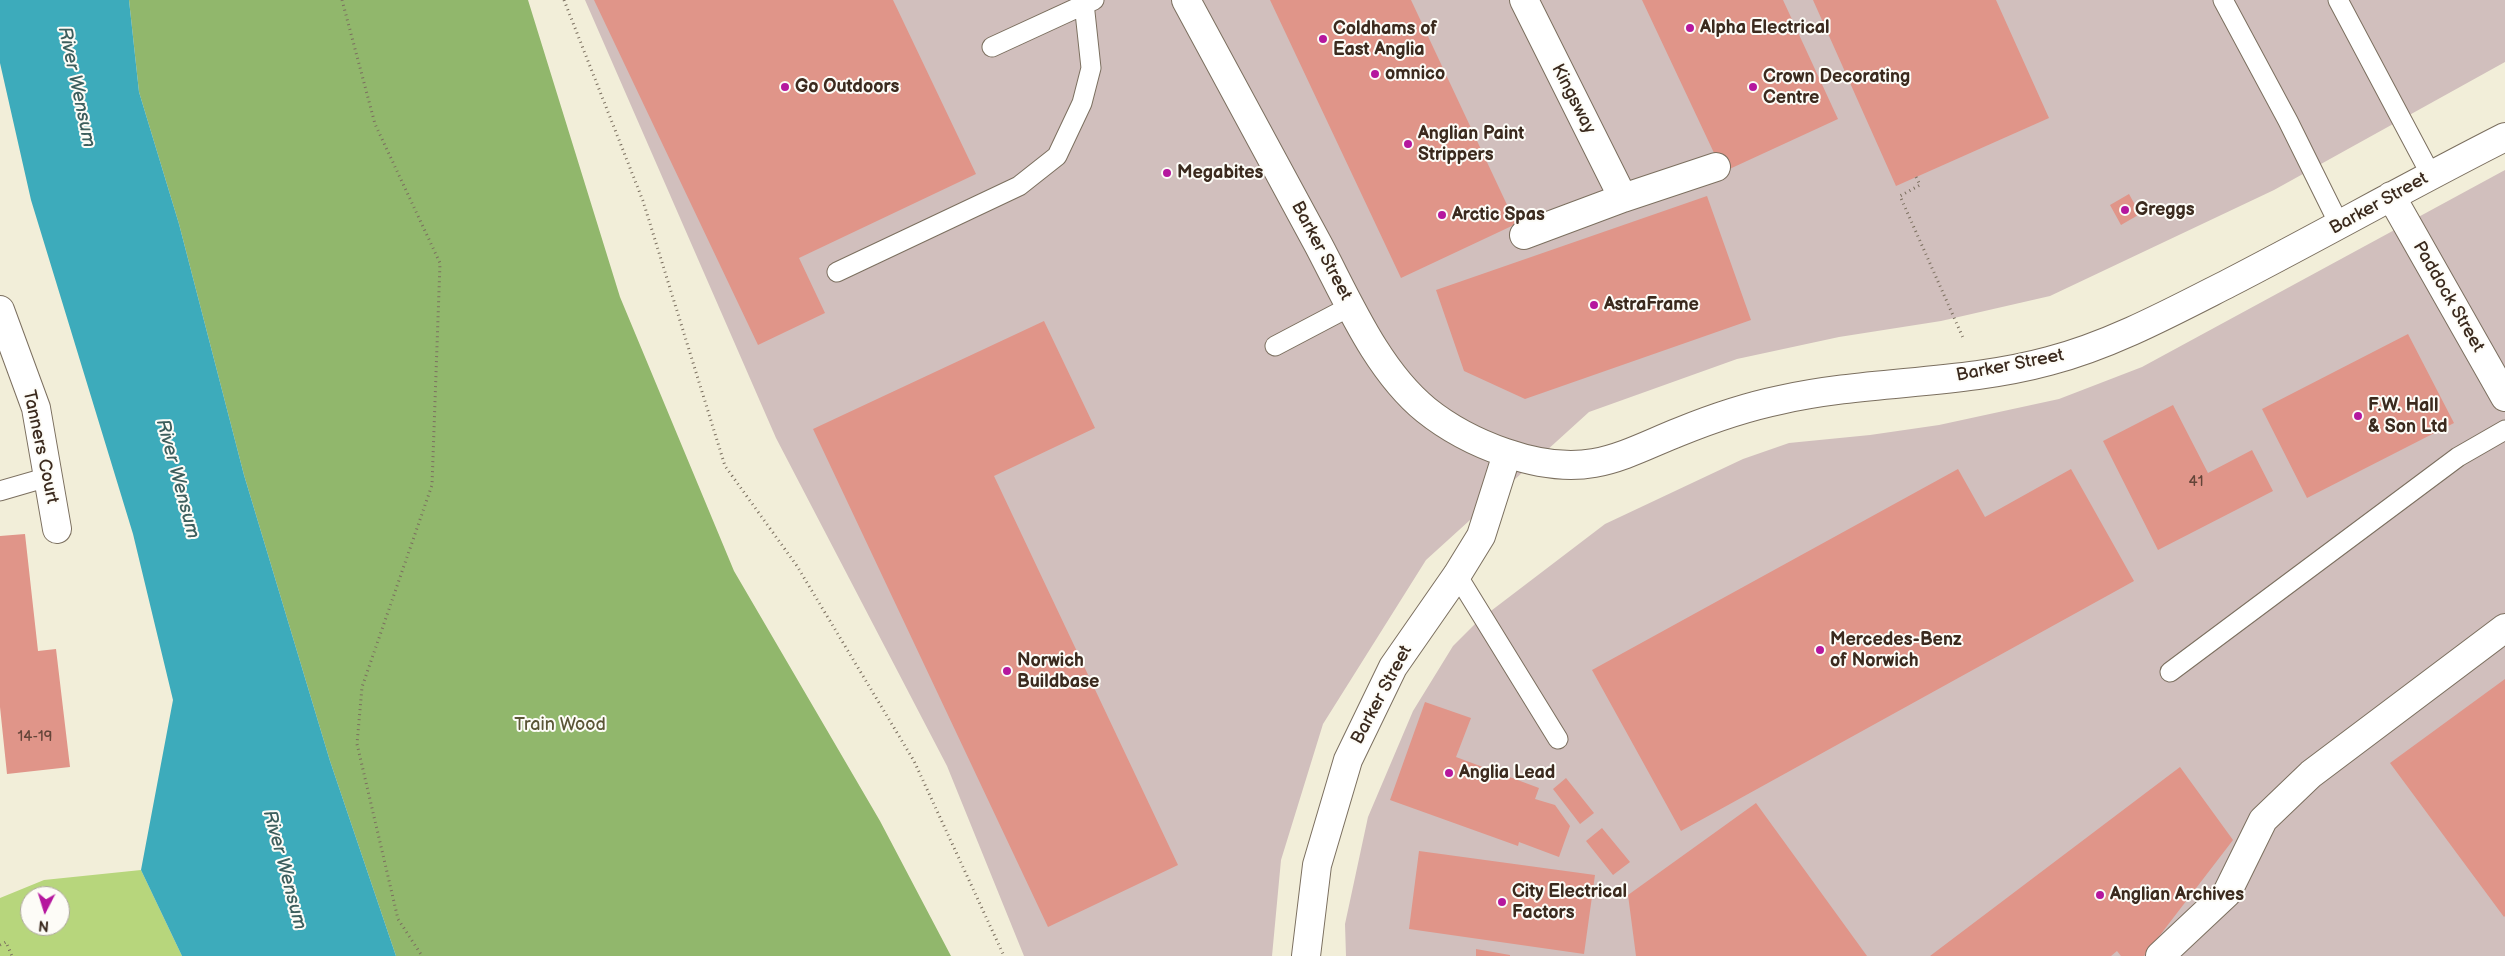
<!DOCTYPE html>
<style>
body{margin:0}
#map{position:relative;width:2505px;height:956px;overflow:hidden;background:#f2eed9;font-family:"Balsamiq Sans",sans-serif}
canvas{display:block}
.north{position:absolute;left:20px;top:886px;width:50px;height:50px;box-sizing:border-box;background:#fdfcf7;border:1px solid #afa8a0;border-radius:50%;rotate:185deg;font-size:14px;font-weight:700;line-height:20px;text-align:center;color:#3b2a1e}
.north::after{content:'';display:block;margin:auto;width:18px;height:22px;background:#b5179e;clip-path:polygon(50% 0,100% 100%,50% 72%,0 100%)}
</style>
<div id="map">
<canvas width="2505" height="956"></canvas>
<div class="north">N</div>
</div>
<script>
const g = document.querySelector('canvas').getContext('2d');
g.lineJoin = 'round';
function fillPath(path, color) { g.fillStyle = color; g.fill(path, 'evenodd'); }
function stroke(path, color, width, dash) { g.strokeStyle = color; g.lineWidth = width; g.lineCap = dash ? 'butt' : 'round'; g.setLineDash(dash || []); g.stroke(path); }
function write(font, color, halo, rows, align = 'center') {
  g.font = font + ' "Balsamiq Sans",sans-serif'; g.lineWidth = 4; g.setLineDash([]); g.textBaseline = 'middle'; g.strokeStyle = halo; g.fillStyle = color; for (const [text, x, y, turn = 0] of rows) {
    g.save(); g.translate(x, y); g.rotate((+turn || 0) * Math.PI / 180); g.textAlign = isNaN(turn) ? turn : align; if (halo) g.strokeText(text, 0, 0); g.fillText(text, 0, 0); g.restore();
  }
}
const industrial = new Path2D(`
 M585 0H2505V62L2274 190 2050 296 1941 321 1839 337 1737 359 1589 412 1426 560 1323 724 1281 860 1272 956H1024L947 766 776 438Z
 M2505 170V956H1346L1345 924 1368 817 1413 711 1453 646 1479 620 1605 524 1743 459 1789 443 1870 435 1939 425 2059 399 2142 367Z`);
const green = new Path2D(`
 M141 870 182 956H0V898L44 880ZM30 896H60V926H30Z`);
const forest = new Path2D(`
 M129 0H528L620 297 734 571 880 821 951 956H396L330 761 244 475 179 224 139 92Z`);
const water = new Path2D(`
 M0 0H129L139 92 179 224 244 475 330 761 396 956H182L141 870 173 700 133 534 31 200 0 63Z`);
const building = new Path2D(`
 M594 0H893L976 174 799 258 825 313 758 345Z
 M1270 0H1411L1516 224 1401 278Z
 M1642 0H1783L1838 119 1723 172Z
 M1813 0H1996L2049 118 1896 186Z
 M2129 194 2140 214 2121 225 2110 205Z
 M1707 196 1751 320 1525 399 1464 371 1436 290Z
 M1044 321 1095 428 994 476 1178 865 1048 927 813 429Z
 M2408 334 2454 423 2307 498 2262 409Z
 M2173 405 2208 473 2252 450 2273 491 2158 550 2103 441Z
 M1958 469 1985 517 2071 469 2134 581 1681 831 1592 670Z
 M25 534 38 651 56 649 70 767 7 774 0 707V536Z
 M2505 679V916L2504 917 2390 763Z
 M1425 702 1471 718 1456 757 1539 788 1535 799 1555 805 1570 826 1559 857 1519 842 1518 846 1390 800Z
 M2180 767 2233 840 2144 956H2121L2117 951 2111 956H1930Z
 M1566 778 1594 813 1580 824 1553 789Z
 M1756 803 1867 956H1636L1628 895Z
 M1602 828 1630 862 1613 875 1586 841Z
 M1419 851 1595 875 1584 954 1409 929Z
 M1476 949 1510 955V956H1476Z`);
const path = new Path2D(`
 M342 0 375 124 440 263 432 485 362 687 357 744 398 919 422 956
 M564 0 643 201 725 466 797 566 914 761 1004 956
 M1916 177 1920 185 1900 196 1964 340
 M0 945 6 942 12 956`);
const lane = new Path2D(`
 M2223 0 2288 121 2340 226
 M2338 0 2431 175
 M992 47 1094 0
 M837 272 1019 186 1057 156 1082 103 1091 68 1084 3
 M1275 346 1351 306
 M0 491 48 477
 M1457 575 1558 739
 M2170 672 2458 457 2505 430`);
const street = new Path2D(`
 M1186 0C1230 82 1274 164 1319 246 1348 301 1377 370 1426 410 1467 443 1540 473 1594 463 1623 458 1651 443 1679 432 1711 419 1746 407 1780 400 1869 380 1961 385 2049 361 2111 345 2172 312 2229 283 2322 235 2412 184 2505 137
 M1524 0 1623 198 1524 235
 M2391 196 2505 397
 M1623 198 1716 167
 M0 310 36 408 57 529
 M1306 956 1317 865 1348 760 1393 667 1457 575 1481 536 1507 454
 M2160 956 2227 893 2263 820 2311 774 2505 628`);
const markers = [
 [1690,28,5,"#b5179e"],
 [1323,39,5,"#b5179e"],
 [1375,74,5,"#b5179e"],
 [785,87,5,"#b5179e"],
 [1753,87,5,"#b5179e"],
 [1408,144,5,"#b5179e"],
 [1167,173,5,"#b5179e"],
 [2125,210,5,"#b5179e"],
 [1442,215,5,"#b5179e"],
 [1594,305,5,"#b5179e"],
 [2358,416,5,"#b5179e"],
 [1820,650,5,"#b5179e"],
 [1007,671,5,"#b5179e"],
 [1449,773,5,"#b5179e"],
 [2100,895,5,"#b5179e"],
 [1502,902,5,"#b5179e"]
];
const numberNames = [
 ["41",2196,482],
 ["14-19",35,737]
];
const poiNames = [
 ["Alpha Electrical",1700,28],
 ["Coldhams of",1333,29],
 ["East Anglia",1333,50],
 ["omnico",1385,74],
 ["Crown Decorating",1763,77],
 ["Centre",1763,98],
 ["Go Outdoors",795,87],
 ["Anglian Paint",1418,134],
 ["Strippers",1418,155],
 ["Megabites",1177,173],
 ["Greggs",2135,210],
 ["Arctic Spas",1452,215],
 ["AstraFrame",1604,305],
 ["F.W. Hall",2368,406],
 ["& Son Ltd",2368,427],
 ["Mercedes-Benz",1830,640],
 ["of Norwich",1830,661],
 ["Norwich",1017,661],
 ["Buildbase",1017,682],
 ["Anglia Lead",1459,773],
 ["City Electrical",1512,892],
 ["Factors",1512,913],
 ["Anglian Archives",2110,895]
];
const streetNames = [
 ["Kingsway",1573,99,63],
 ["Barker Street",2379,204,-29],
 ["Barker Street",1321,251,62],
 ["Paddock Street",2448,297,60],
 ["Barker Street",2010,366,-11],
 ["Tanners Court",40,447,78],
 ["Barker Street",1382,695,-62]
];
const parkNames = [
 ["Train Wood",560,725]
];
const waterNames = [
 ["River Wensum",76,87,78],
 ["River Wensum",177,479,75],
 ["River Wensum",284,870,75]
];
fillPath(industrial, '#d1bfbd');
fillPath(green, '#b7d67c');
fillPath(forest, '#91b76c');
fillPath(water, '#3dabbb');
fillPath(building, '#e09589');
stroke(lane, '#7b6f5f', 21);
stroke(street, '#7b6f5f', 30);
stroke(path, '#7b6f5f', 3, [1, 4]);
stroke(lane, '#fff', 19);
stroke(street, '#fff', 28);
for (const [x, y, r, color] of markers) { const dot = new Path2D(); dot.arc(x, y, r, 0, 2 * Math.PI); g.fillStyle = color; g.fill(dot); stroke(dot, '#fdfcf7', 2); }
write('15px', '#644539', null, numberNames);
write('bold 18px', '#3b2a1e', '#fdfcf7', poiNames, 'left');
write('18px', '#3b2a1e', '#fdfcf7', streetNames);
write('18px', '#5a5536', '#fdfcf7', parkNames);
write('italic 19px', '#3c5e5d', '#fdfcf7', waterNames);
</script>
